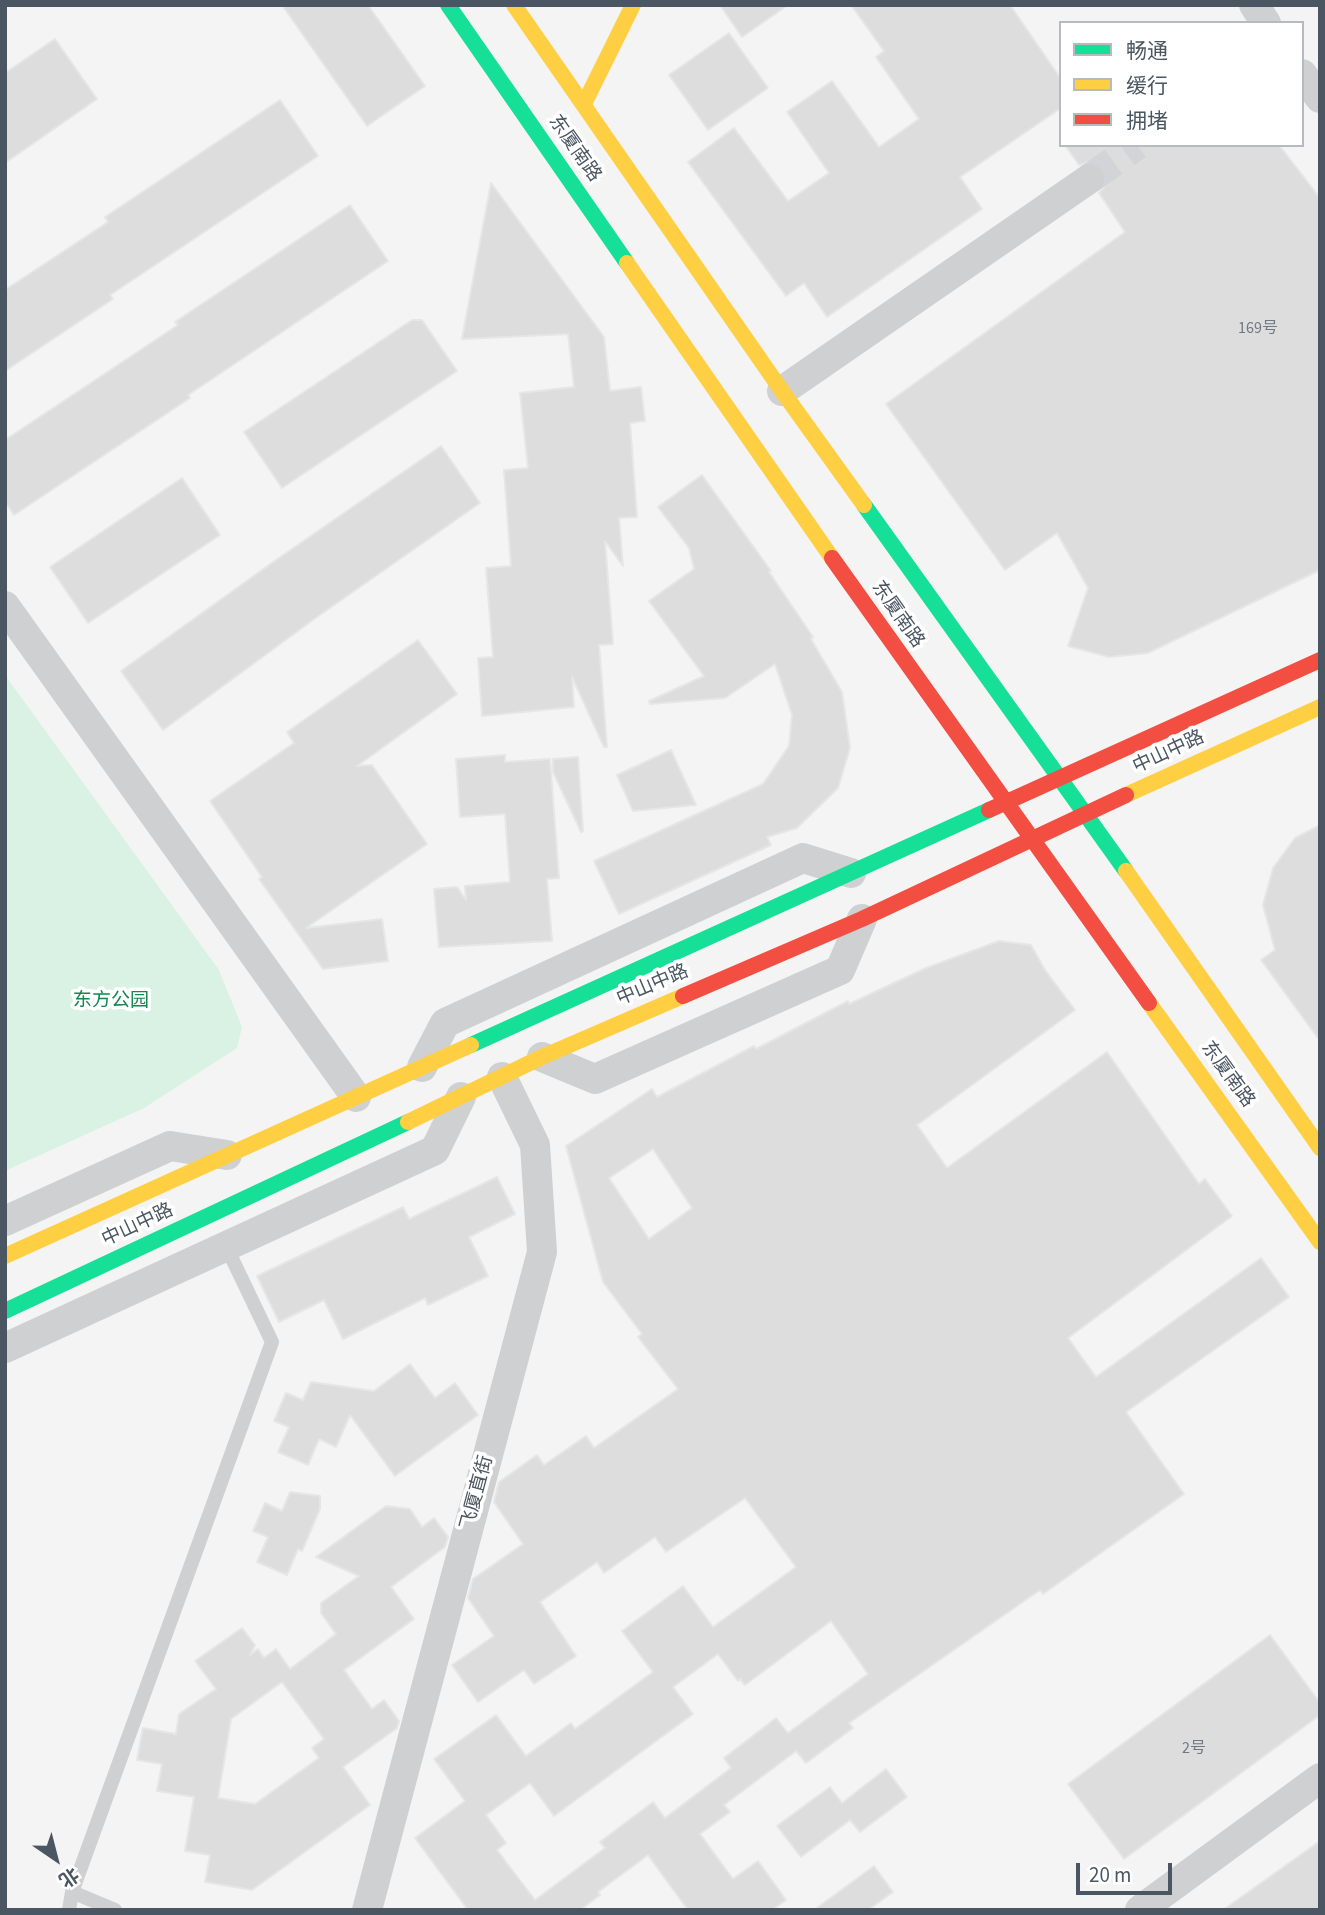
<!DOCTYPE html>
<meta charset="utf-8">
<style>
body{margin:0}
#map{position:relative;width:1325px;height:1915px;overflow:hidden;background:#f4f4f4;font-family:"Source Sans 3","Noto Sans SC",sans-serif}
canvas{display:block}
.frame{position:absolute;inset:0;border:7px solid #4a5661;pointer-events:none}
.legend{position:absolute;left:1059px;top:21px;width:245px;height:126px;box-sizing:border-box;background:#fff;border:2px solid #b7bbc0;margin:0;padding:9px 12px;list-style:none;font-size:21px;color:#4a5661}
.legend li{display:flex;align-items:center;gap:14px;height:35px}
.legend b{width:35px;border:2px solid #b7bbc0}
.north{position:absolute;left:21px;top:1824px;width:70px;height:70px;-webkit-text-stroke:5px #fff;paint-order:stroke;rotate:145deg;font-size:19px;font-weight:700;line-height:28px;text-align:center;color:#4a5661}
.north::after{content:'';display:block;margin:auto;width:24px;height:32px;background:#4a5661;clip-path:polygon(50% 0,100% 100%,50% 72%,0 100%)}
.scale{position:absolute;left:1076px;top:1863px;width:96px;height:32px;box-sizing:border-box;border:4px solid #4a5661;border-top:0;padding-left:9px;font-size:21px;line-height:24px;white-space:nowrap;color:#4a5661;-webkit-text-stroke:5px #fff;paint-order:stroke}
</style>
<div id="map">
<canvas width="1325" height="1915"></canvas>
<div class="frame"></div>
<ul class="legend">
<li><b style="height:9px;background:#16e098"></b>畅通</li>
<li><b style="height:9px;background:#ffcf43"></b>缓行</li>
<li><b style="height:9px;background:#f24e42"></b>拥堵</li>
</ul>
<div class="north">北</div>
<div class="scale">20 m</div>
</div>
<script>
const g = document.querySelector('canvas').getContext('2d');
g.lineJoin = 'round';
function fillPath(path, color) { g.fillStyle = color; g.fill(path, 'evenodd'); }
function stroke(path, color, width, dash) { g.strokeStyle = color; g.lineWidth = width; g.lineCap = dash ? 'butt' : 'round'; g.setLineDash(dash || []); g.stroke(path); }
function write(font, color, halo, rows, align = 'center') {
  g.font = font + ' "Source Sans 3","Noto Sans SC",sans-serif'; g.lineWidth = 7; g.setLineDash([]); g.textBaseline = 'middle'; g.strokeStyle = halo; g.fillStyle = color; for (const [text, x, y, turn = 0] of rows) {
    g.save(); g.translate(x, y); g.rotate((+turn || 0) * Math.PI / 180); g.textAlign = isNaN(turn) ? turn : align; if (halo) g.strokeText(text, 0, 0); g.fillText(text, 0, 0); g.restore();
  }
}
const green = new Path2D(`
 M5 675 219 970 242 1027 237 1048 144 1108 5 1171Z`);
const building = new Path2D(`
 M282 5H368L425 86 367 126Z
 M720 5H788L742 37Z
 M851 5H1010L1061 79V108L960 177 982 209 827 317 804 283 786 296 688 162 734 128 788 201 829 173 787 112 832 81 879 147 919 119 876 57 884 51Z
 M729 33 768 88 708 130 669 75Z
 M55 39 97 99 5 163V73Z
 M280 100 318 156 110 295 113 299 5 371V290L108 222 105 217Z
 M1065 145H1279L1320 198V570L1148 653 1109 657 1068 646 1088 588 1057 533 1005 570 886 404 1125 232 1099 193 1104 187 1106 178 1103 169 1097 164 1088 162 1079 165Z
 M491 183 604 337 610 391 641 387 645 421 630 423 637 517 619 518 623 566 605 541 613 644 599 645 607 747H604L572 677 574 707 482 716 478 658 493 657 486 568 511 566 504 470 528 468 520 393 574 387 568 334 462 339Z
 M350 205 388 261 188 395 190 398 14 515 5 501V440L178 325 175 322Z
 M412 320H422L457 371 282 488 244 432Z
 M441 446 480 503 317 617 163 730 121 671 276 560Z
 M702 475 771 571 769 572 813 637 811 639 842 692 850 748 838 788 797 828 767 837 771 845 619 914 594 861 763 784 789 746 792 715 775 664 725 698 650 704 649 701 704 676 649 601 694 569 689 548 658 507Z
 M182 478 220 535 88 623 50 567Z
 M418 640 457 694 357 766 372 765 427 844 306 928 382 919 388 961 323 969 259 879 262 877 210 801 294 743 287 732Z
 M671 750 696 805 633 811 617 775Z
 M505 755V762L550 759 559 878 547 879 552 941 439 947 434 889 457 887 466 900 465 886 510 882 505 814 460 817 456 759Z
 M578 757 583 831 581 832 553 772V759Z
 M1320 825V1041L1261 960 1275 950 1263 905 1273 868 1295 838Z
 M999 941 1031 945 1045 970 1075 1010 917 1125 947 1168 1107 1052 1199 1184 1205 1179 1232 1216 1068 1338 1096 1377 1261 1258 1289 1297 1126 1412 1184 1494 1043 1594 1040 1590 849 1723 853 1728 806 1763 796 1751 724 1805 730 1812 700 1834 733 1879 758 1861 786 1900 772 1910H688L648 1855 598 1892 600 1895 580 1910H468L415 1838 465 1801 434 1759 496 1715 526 1756 571 1723 575 1729 653 1672 622 1631 683 1586 713 1627 796 1567 745 1498 666 1552 655 1537 604 1573 597 1562 540 1602 576 1656 534 1684 524 1670 478 1702 452 1665 494 1636 468 1598 473 1579 523 1544 494 1502 499 1482 537 1455 544 1465 586 1436 594 1448 678 1389 638 1337 642 1334 603 1282 566 1146 652 1089 657 1097 754 1046 756 1049 848 1001 849 1004 926 968ZM653 1149 692 1208 649 1239 609 1178ZM831 1621 868 1674 788 1733 776 1718 724 1758 731 1768 665 1818 653 1802 600 1842 605 1848 535 1900 497 1850 506 1843 486 1815 530 1783 554 1816 693 1714 673 1687 718 1654 738 1681 740 1679 745 1685Z
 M497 1177 515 1214 469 1237 488 1276 428 1305 425 1298 343 1339 324 1300 279 1322 257 1276 403 1207 409 1219Z
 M410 1364 435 1398 455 1383 478 1415 395 1476 350 1415 336 1447 319 1439 308 1465 278 1452 289 1427 274 1421 286 1393 303 1400 311 1382 374 1391Z
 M290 1492 320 1496V1509L302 1551 298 1549 287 1575 257 1562 268 1537 253 1531 265 1503 282 1511Z
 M386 1506 410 1509 422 1527 434 1518 448 1537 445 1547 391 1587 414 1619 344 1670 372 1709 384 1700 399 1721 397 1728 343 1767 370 1805 252 1890 205 1882 210 1855 185 1851 194 1797 157 1791 162 1764 137 1760 143 1728 176 1734 179 1714 216 1689 195 1661 242 1628 255 1645 250 1655 258 1649 264 1658 276 1649 290 1669 336 1634 321 1613V1603L359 1576 316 1557ZM282 1682 324 1739 312 1748 319 1758 255 1804 218 1798 231 1719Z
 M1270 1635 1320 1703V1715L1124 1859 1068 1784Z
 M886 1769 907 1797 860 1832 850 1820 801 1857 777 1826 830 1787 842 1803Z
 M1320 1841V1910H1223Z
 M874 1866 893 1892 868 1910H814Z`);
const streetTunnel = new Path2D(`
 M1089 179 1137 145`);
const lane = new Path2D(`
 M72 1892 115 1910
 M69 1910 72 1892 272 1342 226 1246`);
const street = new Path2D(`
 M1254 5 1266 23
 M1302 74 1320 98
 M782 391 1089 179
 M5 606 356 1097
 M542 1057 595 1079 840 970 862 919
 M422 1067 445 1023 803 858 851 873
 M5 1221 170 1146 227 1155
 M5 1348 435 1150 461 1097
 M367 1910 542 1252 535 1145 502 1077
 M1140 1910 1320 1778`);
const fast = new Path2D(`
 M448 5 627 263
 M864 505 1126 871
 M471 1045 989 810
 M5 1311 408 1122`);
const slow = new Path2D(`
 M514 5 782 391 864 505
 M584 104 633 5
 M627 263 832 558
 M1126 795 1320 707
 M1126 871 1320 1148
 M1149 1003 1320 1242
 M408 1122 542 1057 683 996
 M5 1256 471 1045`);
const jam = new Path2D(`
 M832 558 1149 1003
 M989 810 1320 660
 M683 996 862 919 1126 795`);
const numberNames = [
 ["169号",1258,329],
 ["2号",1194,1749]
];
const streetNames = [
 ["东厦南路",574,149,55],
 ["东厦南路",897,615,55],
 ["中山中路",1169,753,-25],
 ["中山中路",653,986,-23],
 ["东厦南路",1227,1075,54],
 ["中山中路",138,1226,-25],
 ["飞厦直街",478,1493,-75]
];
const parkNames = [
 ["东方公园",111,1002]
];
fillPath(green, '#d9f2e3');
fillPath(building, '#ddddde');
stroke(building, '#e5e6e7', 2);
stroke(streetTunnel, '#d2d4d7', 30, [30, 15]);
stroke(lane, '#ced0d2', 14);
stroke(street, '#ced0d2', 30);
stroke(fast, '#16e098', 16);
stroke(slow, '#ffcf43', 16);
stroke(jam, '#f24e42', 16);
write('16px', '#707881', null, numberNames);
write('19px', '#4a5661', '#fff', streetNames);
write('19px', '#17864f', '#fff', parkNames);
</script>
